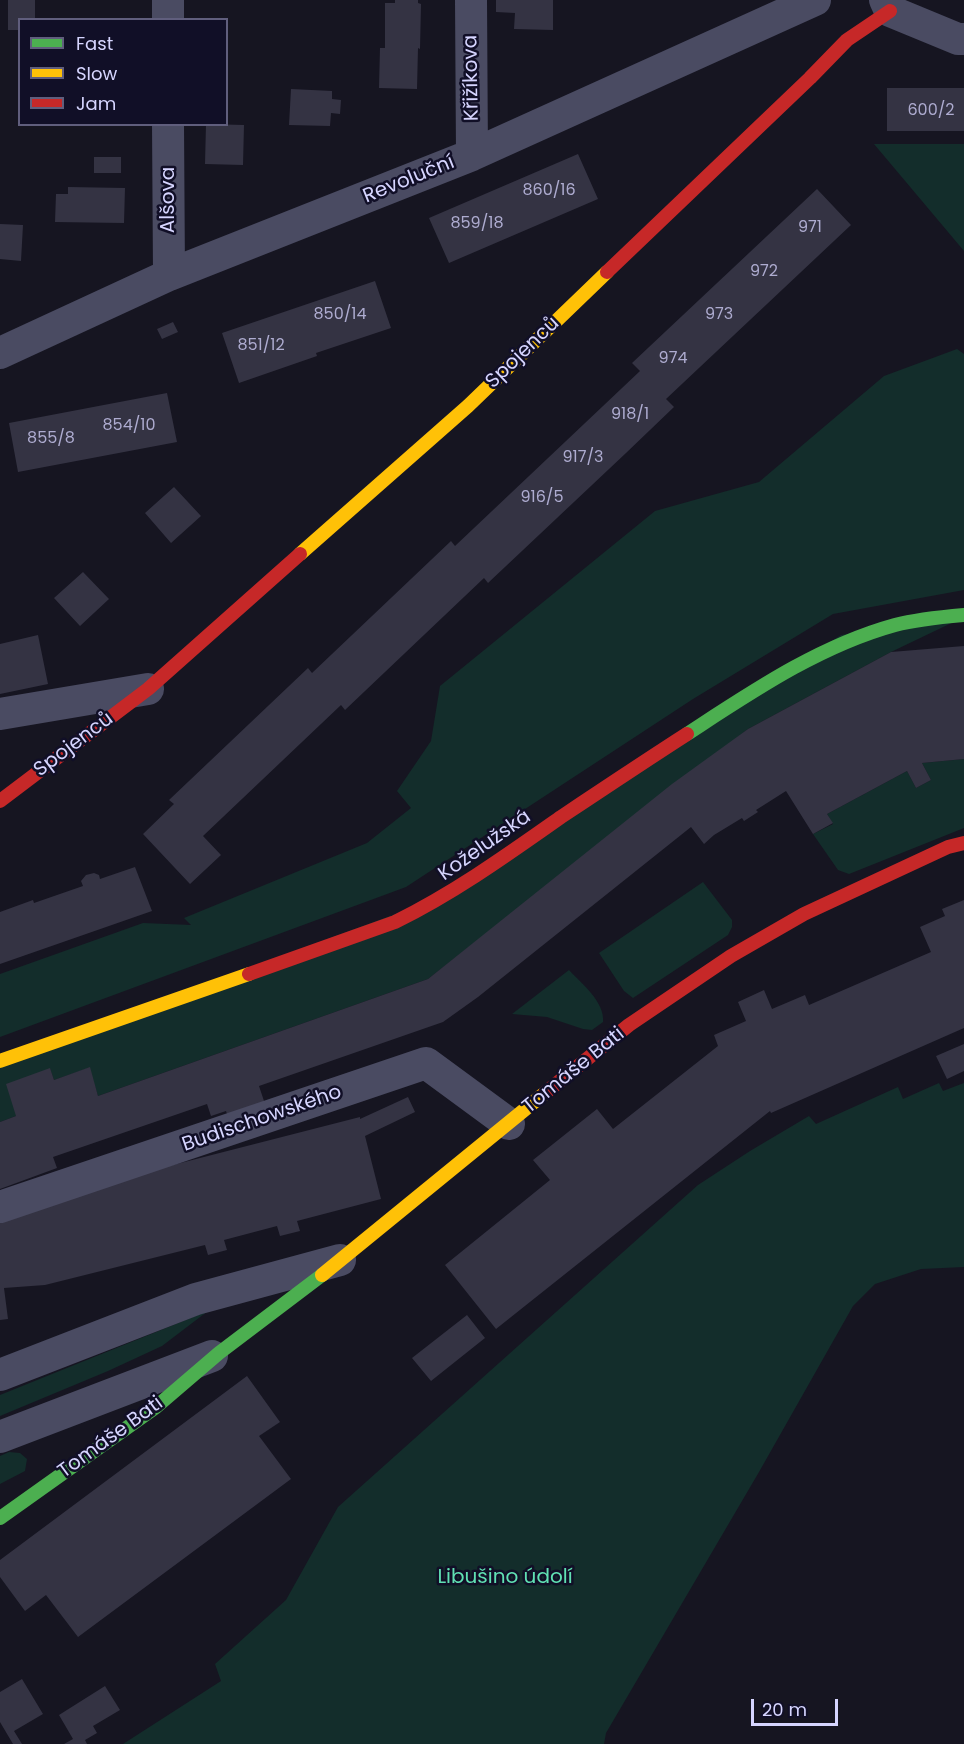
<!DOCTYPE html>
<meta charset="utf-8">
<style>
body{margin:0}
#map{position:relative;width:964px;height:1744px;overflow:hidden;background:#161521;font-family:Poppins,sans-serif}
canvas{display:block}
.legend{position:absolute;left:18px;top:18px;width:210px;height:108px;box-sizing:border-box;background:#110f27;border:2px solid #605e7d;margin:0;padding:8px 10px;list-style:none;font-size:18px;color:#d6d5ff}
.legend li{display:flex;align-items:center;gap:12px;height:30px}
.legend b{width:30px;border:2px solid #605e7d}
.scale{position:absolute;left:751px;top:1699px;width:87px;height:27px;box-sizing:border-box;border:3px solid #d6d5ff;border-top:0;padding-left:8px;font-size:18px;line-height:21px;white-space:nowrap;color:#d6d5ff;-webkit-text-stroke:4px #110f27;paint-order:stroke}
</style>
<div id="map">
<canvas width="964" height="1744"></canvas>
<ul class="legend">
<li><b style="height:8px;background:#4caf50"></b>Fast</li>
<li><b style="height:8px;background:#ffc107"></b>Slow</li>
<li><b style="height:8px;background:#c62828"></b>Jam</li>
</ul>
<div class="scale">20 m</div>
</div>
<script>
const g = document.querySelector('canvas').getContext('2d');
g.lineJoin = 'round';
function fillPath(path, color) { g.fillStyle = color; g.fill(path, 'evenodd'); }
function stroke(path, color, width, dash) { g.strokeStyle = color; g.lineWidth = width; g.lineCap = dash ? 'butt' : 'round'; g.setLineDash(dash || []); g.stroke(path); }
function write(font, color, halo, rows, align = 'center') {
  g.font = font + ' Poppins,sans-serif'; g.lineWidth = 5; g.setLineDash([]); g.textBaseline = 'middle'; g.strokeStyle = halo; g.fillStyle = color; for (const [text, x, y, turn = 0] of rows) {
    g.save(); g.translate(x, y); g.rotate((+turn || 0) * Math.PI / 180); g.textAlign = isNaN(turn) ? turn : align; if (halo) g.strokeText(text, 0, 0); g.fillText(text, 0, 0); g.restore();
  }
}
const green = new Path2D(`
 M874 144H964V251Z
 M957 349 964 354V590L833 614 693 699 406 887 0 1037V974L143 923 191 925 184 918 367 843 411 808 397 791 431 741 440 686 655 511 759 482 884 376Z
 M964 617 891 652 748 729 428 979 98 1096 89 1068 54 1080 50 1069 16 1116 0 1122V1060L417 906 841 635Z
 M964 759V828L849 874 838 870 813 834 833 824 827 814 907 771 916 788 931 780 922 763Z
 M703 882 732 920V927L728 935 633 998 624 991 599 953Z
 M569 970C582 984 605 1002 603 1022L592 1030 583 1029 547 1017 512 1014Z
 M939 1083 943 1091 964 1083V1267L921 1269 875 1284 853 1306 759 1472 606 1733 604 1744H123L221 1681 215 1664 286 1600 338 1507 698 1185 750 1151 809 1116 816 1124 898 1087 903 1099Z
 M208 1311 162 1346 108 1371 0 1416V1395Z
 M9 1452 20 1453 27 1459 25 1471 0 1484V1456Z`);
const building = new Path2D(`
 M8 0H35V20H20V30H8Z
 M395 0H418V3L421 4 420 49 418 48 417 89 379 88 380 48H385V3H395Z
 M496 0H553V30L514 29 515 13 496 12Z
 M887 88H964V131H887Z
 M291 89 332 91V99L341 100 340 114 331 113 330 126 289 125Z
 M206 124 244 125 243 165 205 164Z
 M578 154 598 199 449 263 429 218Z
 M94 157H121V173H94Z
 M68 187 125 188 124 223 55 222 56 194H68Z
 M817 189 851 225 666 399 674 407 626 453 488 583 484 578 345 710 341 705 203 836 221 855 190 884 143 834 174 804 169 800 308 668 312 673 451 541 455 546 640 371 632 363Z
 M0 224 23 225 21 261 0 259Z
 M375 281 391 328 316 353 317 356 239 383 222 333Z
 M173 322 178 332 162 339 157 329Z
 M167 393 177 442 18 472 9 423Z
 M174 487 201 516 171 543 145 513Z
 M83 572 109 599 80 626 54 598Z
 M38 635 48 684 0 694V644Z
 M964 646V759L922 763 931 780 916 788 907 771 827 814 833 823 813 834 786 791 756 810 758 812 744 821 742 818 714 835 704 844 691 827 478 997 443 1022 259 1086 265 1104 228 1117 226 1111 211 1116 207 1104 53 1157 57 1168 0 1189V1122L16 1116 6 1084 50 1068 54 1080 90 1067 98 1096 428 979 672 784 748 729 891 652Z
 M135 867 152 911 0 964V912L33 900 34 903 83 886 81 881 86 875 94 873 99 875 100 879Z
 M964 900V1028L771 1113 770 1111 496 1329 445 1265 550 1180 533 1160 597 1109 613 1129 718 1046 714 1035 746 1021 738 1002 764 990 772 1009 805 995 809 1005 931 952 920 927 945 916 942 909Z
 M964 1044V1071L947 1079 936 1056Z
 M408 1097 415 1112 365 1136 381 1199 297 1221 300 1231 280 1236 277 1226 224 1240 227 1250 208 1255 205 1245 45 1285 4 1288 8 1319 0 1320V1216L122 1178 360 1117V1119Z
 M467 1315 485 1338 431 1381 412 1358Z
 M247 1376 280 1422 259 1436 291 1479 78 1637 46 1595 25 1611 0 1577V1560Z
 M22 1679 43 1714 14 1731 22 1744H13L0 1722V1692Z
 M105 1686 120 1710 93 1726 97 1733 85 1740 87 1744H64L73 1739 59 1715Z`);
const street = new Path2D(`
 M168 0V20
 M471 0 472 155
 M885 0 890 11 958 39H964
 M168 124 169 275
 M0 353 169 275 472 155 815 0
 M0 714 148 689
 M0 1207 426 1063 509 1124
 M0 1375 196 1299 340 1260
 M0 1437 212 1356`);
const fast = new Path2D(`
 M687 734C753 691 819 646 895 625 918 619 941 617 964 615
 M0 1518 156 1407 219 1353 322 1275`);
const slow = new Path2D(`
 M300 554 468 406 607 272
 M0 1061 249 974
 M322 1275 545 1093`);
const jam = new Path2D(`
 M607 272 810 78 847 40 890 11
 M0 801 148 689 300 554
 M249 974 395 922C454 893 507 855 561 817 603 789 645 761 687 734
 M545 1093 629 1025 731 956 804 914 948 847 964 843`);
const numberNames = [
 ["600/2",931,111],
 ["860/16",549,191],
 ["859/18",477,224],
 ["971",810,228],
 ["972",764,272],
 ["850/14",340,315],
 ["973",719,315],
 ["851/12",261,346],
 ["974",673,359],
 ["918/1",630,415],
 ["854/10",129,426],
 ["855/8",51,439],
 ["917/3",583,458],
 ["916/5",542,498]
];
const streetNames = [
 ["Křižíkova",472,78,-91],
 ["Revoluční",409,180,-22],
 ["Alšova",169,200,-90],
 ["Spojenců",523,353,-44],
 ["Spojenců",74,745,-37],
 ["Koželužská",485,846,-35],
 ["Tomáše Bati",574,1071,-39],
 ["Budischowského",262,1119,-19],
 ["Tomáše Bati",111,1438,-36]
];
const parkNames = [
 ["Libušino údolí",505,1578]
];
fillPath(green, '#132d2b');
fillPath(building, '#343343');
stroke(street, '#4a4b62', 32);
stroke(fast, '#4caf50', 14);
stroke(slow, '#ffc107', 14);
stroke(jam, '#c62828', 14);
write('16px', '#aeacd0', null, numberNames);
write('20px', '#d6d5ff', '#110f27', streetNames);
write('20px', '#60e0b3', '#110f27', parkNames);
</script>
